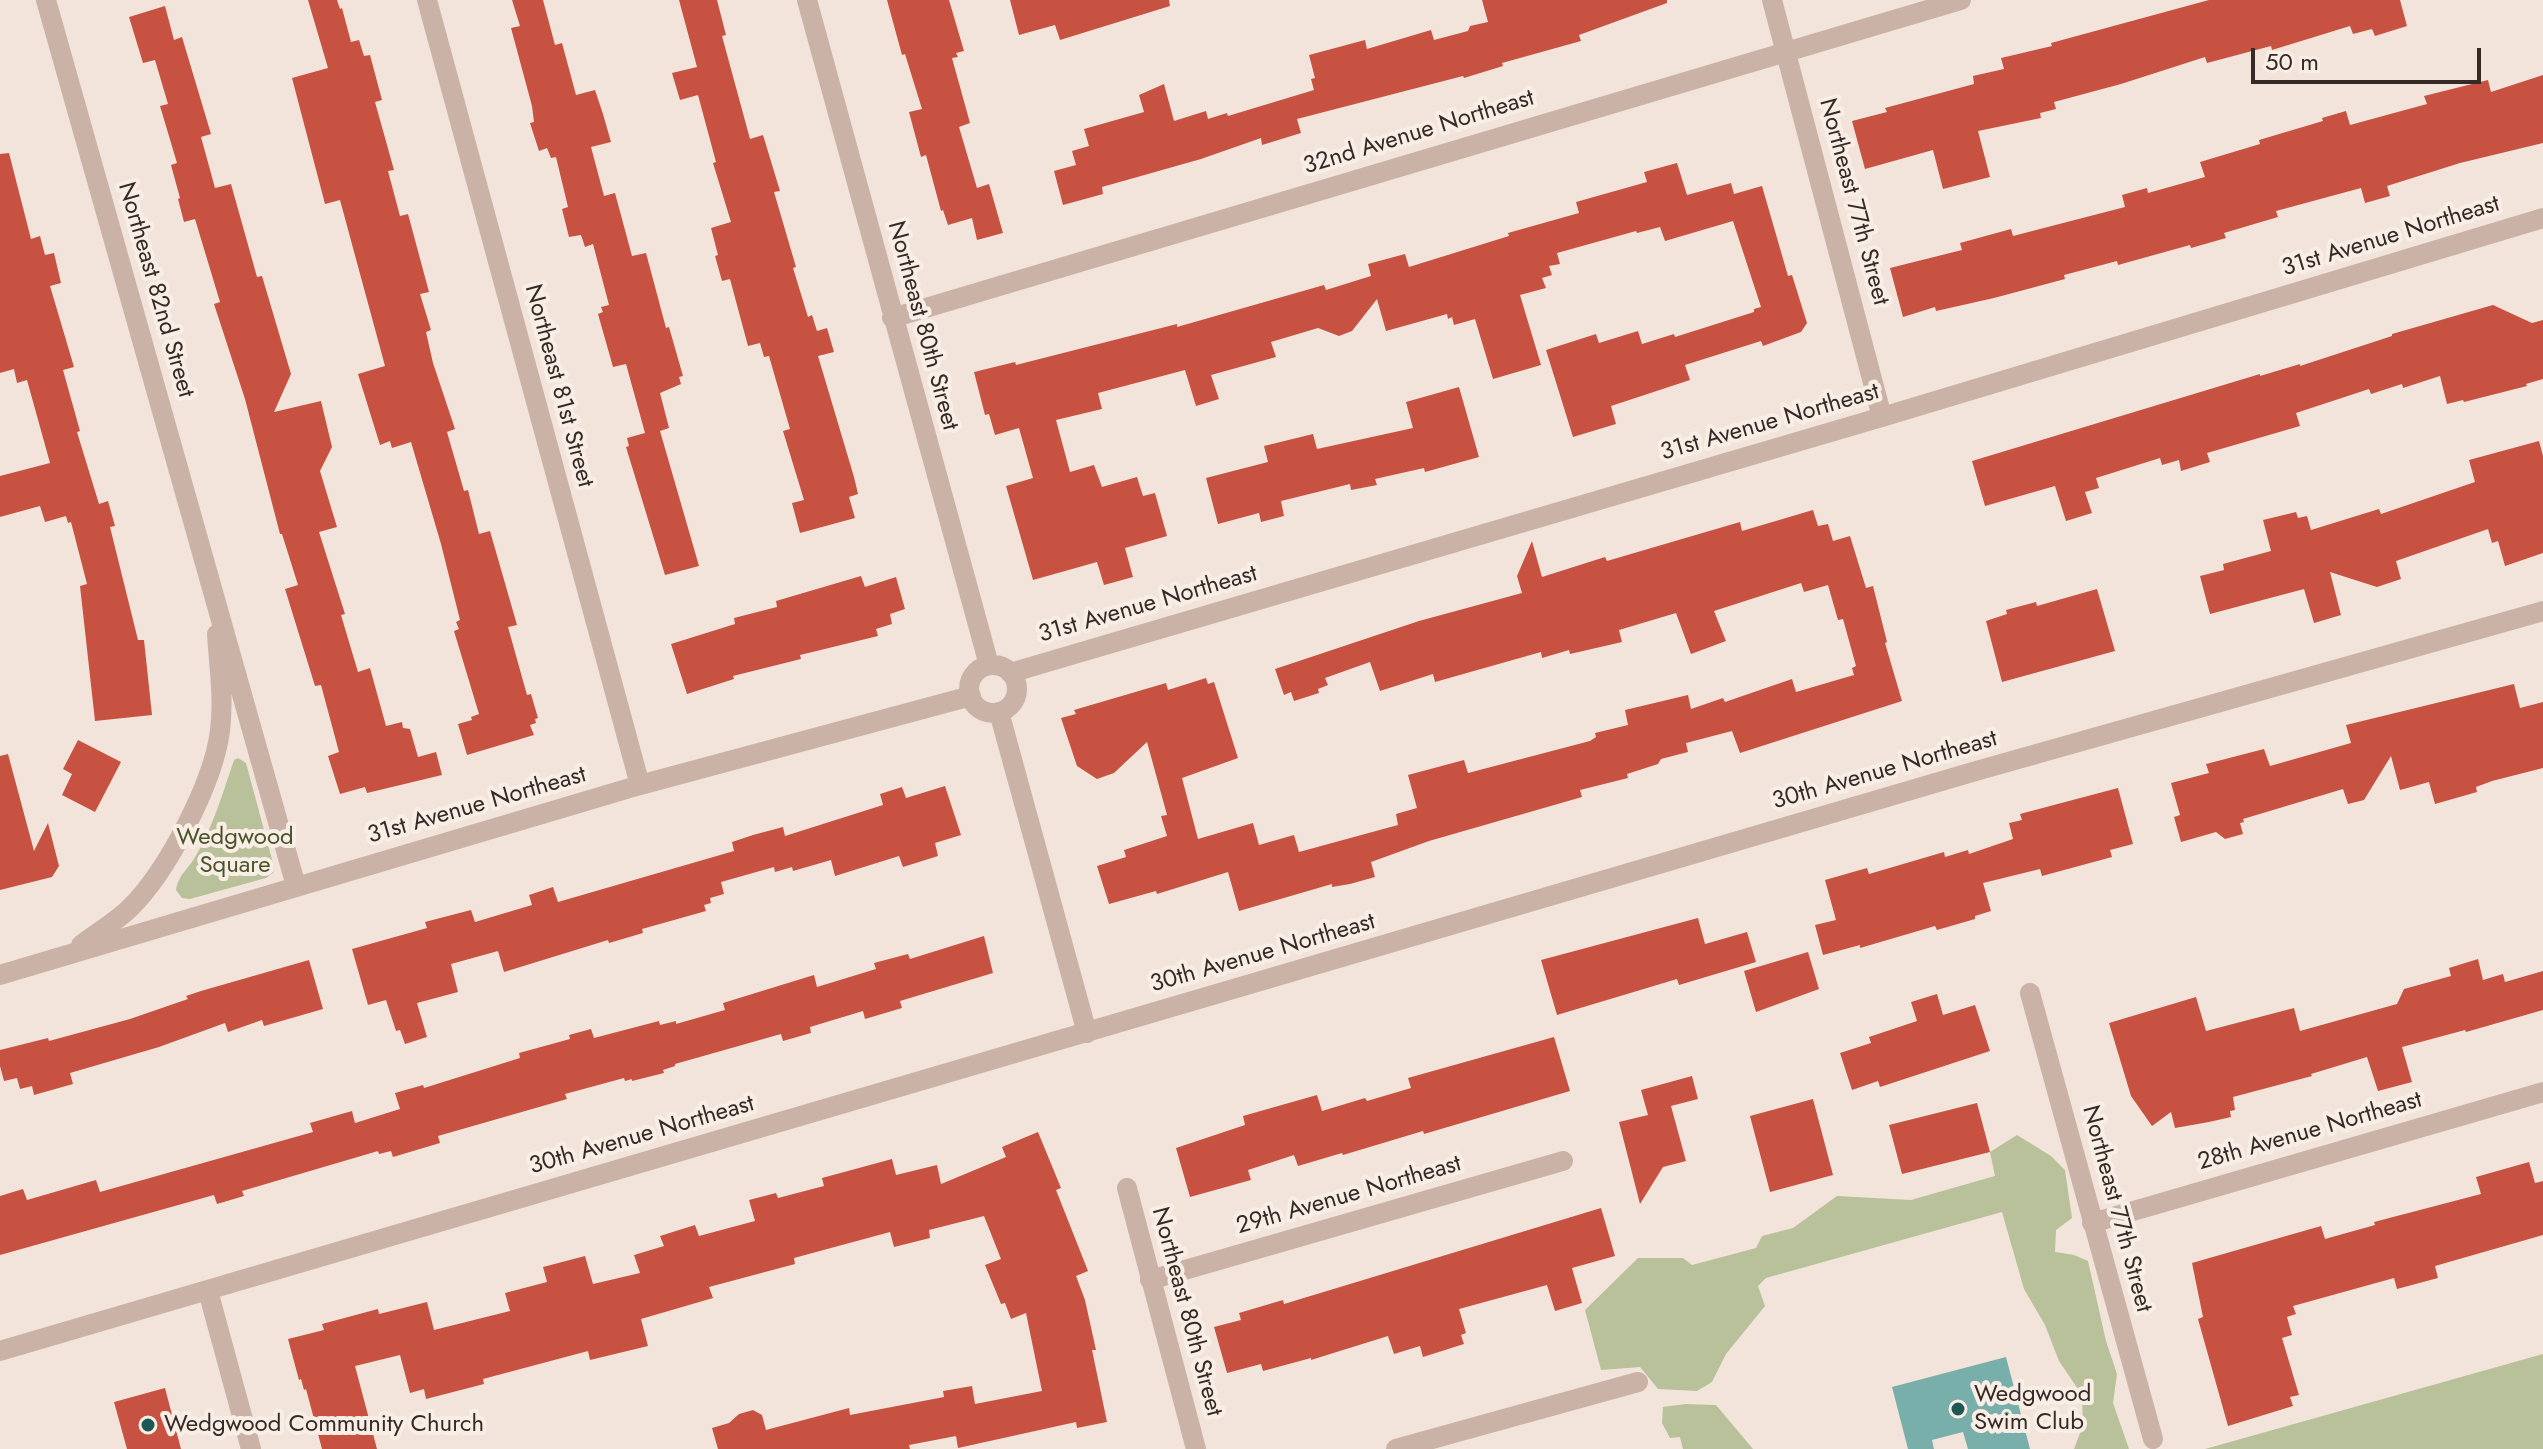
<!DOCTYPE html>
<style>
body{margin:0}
#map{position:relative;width:2543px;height:1449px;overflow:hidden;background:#f2e4da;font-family:Jost,sans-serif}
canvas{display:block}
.scale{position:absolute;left:2251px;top:48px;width:230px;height:36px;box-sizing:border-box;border:4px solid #362a27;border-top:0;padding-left:10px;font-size:24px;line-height:28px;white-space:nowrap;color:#362a27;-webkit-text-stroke:6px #f9eee6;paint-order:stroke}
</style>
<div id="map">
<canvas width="2543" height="1449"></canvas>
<div class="scale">50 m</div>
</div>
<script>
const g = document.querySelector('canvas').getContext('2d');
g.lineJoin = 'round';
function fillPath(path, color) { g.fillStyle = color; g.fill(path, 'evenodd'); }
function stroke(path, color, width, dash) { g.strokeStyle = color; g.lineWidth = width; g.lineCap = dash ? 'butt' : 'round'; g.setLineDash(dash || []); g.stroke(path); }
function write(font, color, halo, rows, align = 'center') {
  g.font = font + ' Jost,sans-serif'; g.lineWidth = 8; g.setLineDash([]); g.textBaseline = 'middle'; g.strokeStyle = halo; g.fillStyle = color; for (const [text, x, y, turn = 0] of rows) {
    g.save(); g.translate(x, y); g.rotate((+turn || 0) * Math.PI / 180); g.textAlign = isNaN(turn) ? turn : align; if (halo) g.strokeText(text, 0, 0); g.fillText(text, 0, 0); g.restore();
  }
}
const green = new Path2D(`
 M238 758 246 763 274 867 273 873 266 878 190 899 182 898 176 890C177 879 185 871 192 862 212 831 222 795 234 760Z
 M2017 1135 2051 1156 2065 1170 2072 1218 2056 1230 2055 1252 2074 1255 2088 1261 2106 1341 2117 1374 2113 1403 2129 1449H2074L2083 1425 2082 1395 2059 1361 2045 1325 2024 1289 2002 1212 1766 1278 1758 1286 1765 1306 1726 1354 1712 1382 1697 1391 1658 1389 1640 1367 1601 1370 1585 1310 1638 1258H1683L1692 1265 1756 1248 1762 1236 1793 1228 1837 1196 1911 1200 1995 1176 1990 1152Z
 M2543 1354V1449H2205Z
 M1686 1404 1716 1405 1753 1449H1683L1680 1437 1670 1438 1662 1423 1663 1407Z`);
const water = new Path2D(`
 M2006 1357 2030 1449H1968L1963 1432 1932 1440 1934 1449H1908L1892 1387Z`);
const building = new Path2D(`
 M308 0H337L340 9 342 8 351 42 359 40 364 56 370 55 382 100 375 102 394 170 388 171 400 216 408 214 429 292 420 294 431 330 426 332 433 363 455 429 447 432 464 491 468 490 479 534 490 531 517 625 508 627 527 695 531 694 538 718 535 719 536 723 530 725 534 735 467 755 458 724 472 720 471 717 479 714 454 631 459 629 456 622 460 620 441 544 411 442 392 448 390 441 380 445 358 374 385 366 340 200 325 204 292 78 328 68Z
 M512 0H543L555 45 562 43 576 95 595 90 603 114 611 142 591 147 604 196 615 193 632 256 646 253 666 328 669 327 683 376 679 377 681 384 660 393 669 428 660 431 699 566 665 575 626 447 629 446 627 438 645 433 626 364 613 367 598 314 603 312 601 307 609 305 593 244 585 247 581 235 569 237 562 209 568 207 556 157 551 158 547 148 539 151 530 123 534 122 532 106 511 28 520 26Z
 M679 0H717L726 35 722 36 750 139 763 135 780 191 774 192 796 267 793 268 808 317 812 315 817 331 827 328 834 352 818 356 854 477 858 494 849 497 855 518 800 533 792 503 804 500 783 431 790 429 769 356 764 357 760 343 748 346 730 279 722 281 715 256 718 255 711 228 731 222 713 163 716 162 698 95 680 100 672 73 697 67Z
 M887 0H949L964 51 956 53 958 57 952 58 970 123 959 127 977 188 989 184 1003 233 977 240 972 218 948 225 943 210 941 211 926 155 921 157 909 112 922 109 905 54 902 55Z
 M1010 0H1169L1170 6 1060 40 1055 25 1019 35Z
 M1482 0H1667V3L1579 35 1581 41 1502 63 1503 66 1464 78 1463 76 1297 119 1301 133 1262 145 1261 138 1201 159 1102 187 1103 194 1063 205 1054 171 1076 165 1072 151 1089 146 1084 129 1144 112 1139 95 1164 84 1174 121 1206 111 1208 119 1227 113 1228 116 1314 90 1311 79 1315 78 1309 55 1365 40 1367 49 1431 30 1434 40 1468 31 1470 26 1488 22Z
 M2209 0H2400L2407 26 2375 36 2372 29 2353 34 2350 26 2272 50 2271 46 2207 63 2205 57 2121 84 2054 102 2056 109 2040 113 2041 118 1978 131 1990 177 1943 189 1933 150 1865 169 1852 121 1887 112 1885 108 1974 84 1973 76 2004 69 2001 58 2052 46 2051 43Z
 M165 6 174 40 182 37 211 134 201 137 215 188 231 184 257 277 262 276 291 374 274 412 321 401 332 447 320 471 337 527 319 532 345 614 341 615 358 672 370 668 386 726 402 722 403 728 410 729 418 757 436 752 442 775 367 793 365 787 340 794 328 756 339 752 321 685 315 686 285 589 298 585 282 534H280L245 399 214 304 220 302 195 219 184 222 178 199 180 198 171 165 177 163 160 106 168 104 155 60 143 63 129 17Z
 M2543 75V143L2460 163 2387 186 2390 196 2365 203 2361 188 2276 211 2278 217 2224 233 2226 238 2191 248 2190 245 2118 265 2117 261 2064 275 2065 279 1994 298 1936 311 1935 307 1903 317 1890 268 1962 250 1960 243 2011 229 2013 236 2125 207 2122 195 2147 188 2148 193 2205 177 2200 162 2260 144 2259 140 2323 121 2322 118 2346 111 2350 125 2427 104 2424 96 2488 80 2491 92Z
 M9 153 31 239 40 236 45 255 54 253 61 283 50 286 74 367 63 370 80 431 77 432 99 504 108 501 115 526 110 527 138 640H144L152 715 95 721 80 586 87 584 71 522 68 523 66 516 45 522 40 506 0 517V476L50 463 27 380 17 383 14 369 0 373V154Z
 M1677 163 1687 195 1731 183 1734 194 1762 186 1788 276 1792 275 1807 323 1801 332 1763 346 1761 341 1685 365 1690 380 1611 406 1616 424 1573 437 1546 350 1596 334 1599 343 1638 331 1642 344 1674 334 1675 337 1754 312V309L1761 307 1733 221 1665 241 1660 227 1637 233 1636 231 1557 253 1560 264 1549 266 1552 275 1542 278 1546 288 1520 295 1541 365 1493 379 1475 319 1454 325 1452 317 1448 319 1447 314 1386 331 1377 299 1352 331 1339 336 1318 328 1271 342 1276 357 1211 375 1219 399 1196 406 1185 370 1098 393 1102 409 1056 420 1070 472 1094 465 1102 487 1137 477 1143 496 1155 493 1167 536 1125 548 1133 577 1104 585 1097 562 1033 580 1006 486 1033 478 1019 428 995 435 989 414 985 415 974 372 1015 362 1016 365 1177 324V327L1324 285 1326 290 1371 276 1368 264 1405 254 1409 267 1509 236 1508 233 1579 213 1576 202 1647 182 1644 172Z
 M2493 305 2532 323 2543 320V379L2526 384 2527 386 2464 402 2463 400 2447 404 2440 376 2403 388 2402 384 2371 394 2369 389 2296 413 2300 426 2207 453 2210 462 2181 471 2179 460 2162 465 2160 458 2096 478 2099 488 2085 492 2092 513 2066 521 2055 486 1985 506 1972 461 2260 374V376L2300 364V366L2392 336V334Z
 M1459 387 1479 457 1425 472 1424 468 1375 479 1377 485 1351 490 1350 484 1281 501 1284 516 1261 522 1259 513 1218 524 1206 478 1268 462 1264 446 1313 434 1317 449 1413 428 1406 402Z
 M2539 441 2543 456V553L2505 566 2498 541 2492 543 2488 529 2396 561 2401 579 2377 587 2330 572 2341 615 2314 623 2304 589 2210 614 2200 576 2224 570 2223 564 2271 551 2263 520 2296 512 2298 518 2307 516 2311 530 2379 509 2381 514 2475 482 2469 460Z
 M1813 510 1818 526 1828 524 1833 541 1850 536 1866 588 1873 586 1887 642 1885 643 1902 701 1740 753 1732 731 1686 743 1688 752 1661 759 1658 764 1627 774 1628 778 1580 790 1582 797 1429 841 1371 862 1375 877 1350 884 1332 887V884L1239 911 1228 872 1157 894 1156 891 1109 904 1097 866 1126 857 1124 850 1167 836 1161 816 1167 815 1147 742 1114 773 1097 779 1077 766 1061 718 1076 714 1074 710 1166 683 1168 690 1206 678 1208 684 1214 682 1238 758 1182 778 1198 839 1253 823 1259 845 1294 835 1299 852 1398 825 1396 814 1417 808 1408 775 1464 760 1468 773 1590 741 1596 737 1595 733 1628 725 1625 710 1688 695 1691 709 1723 698 1725 702 1792 679 1796 692 1854 675 1852 668 1856 666 1843 619 1838 620 1828 585 1804 592 1801 583 1714 611 1726 641 1691 654 1676 613 1619 630 1622 642 1570 654 1569 650 1542 658 1541 652 1435 682 1433 674 1380 691 1370 662 1325 678 1328 685 1318 689 1319 693 1294 701 1291 692 1284 695 1275 669 1419 621 1522 593 1517 576 1532 541 1542 577 1605 557 1607 561 1740 522 1742 531Z
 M861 576 865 587 896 577 905 609 890 614 892 624 876 629 878 636 800 655 801 659 733 676 734 679 687 694 671 644 735 624 734 618 777 607 776 601Z
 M2097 589 2115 651 2002 682 1986 621 2007 614 2006 610 2036 602 2037 606Z
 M2514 684 2520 708 2543 702V768L2492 781 2476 787 2477 792 2435 804 2429 782 2400 790 2391 756 2364 800 2348 804 2343 789 2243 819 2244 822 2240 823 2243 834 2225 839 2216 832 2181 842 2174 817 2180 815 2171 783 2209 773 2206 764 2264 749 2270 766 2351 743 2346 725Z
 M78 740 121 762 95 812 62 795 72 774 63 769Z
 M8 754 34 851 48 823 59 866 52 877 0 890V756Z
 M945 786 961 835 935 843 938 856 903 867 899 856 835 876 831 860 793 871 792 867 775 872 774 867 721 882 724 894 710 898 711 903 704 905 706 911 642 929 643 933 609 943 608 940 504 972 498 951 451 964 458 992 417 1003 427 1037 405 1044 400 1030 396 1031 386 1000 368 1005 352 949 427 928 425 922 471 910 475 922 532 905 529 895 553 887 558 902 734 851 732 842 753 835 783 827 785 836 883 805 880 794 902 787 906 798Z
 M2118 788 2133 844 2110 850 2112 857 2042 876 2040 869 1983 883 1991 911 1975 916V919L1937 930 1935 926 1860 948V945L1823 955 1815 925 1836 920 1825 880 1867 868 1869 874 1944 852 1945 857 1968 850 1969 854 2013 839 2009 823 2022 820 2020 814Z
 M1698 918 1705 944 1747 932 1756 962 1679 985 1677 979 1557 1015 1541 960Z
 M984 936 993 973 900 1001 902 1008 865 1019 863 1011 810 1027 811 1033 783 1041 781 1034 675 1064V1066L663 1070 664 1073 632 1081V1079L625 1081 624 1078 565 1094 567 1099 438 1136 440 1143 393 1157 391 1151 379 1154 378 1151 242 1191 244 1196 217 1204 214 1195 0 1255V1196L23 1189 27 1200 96 1180 100 1192 313 1132 310 1123 352 1111 355 1123 400 1109 395 1093 423 1085 424 1088 520 1058 519 1053 570 1039 569 1035 591 1029 594 1038 659 1021 660 1025 676 1021V1024L725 1010 723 1003 814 975 817 987 876 969 874 963 908 954 910 959Z
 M1808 952 1819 989 1756 1012 1744 971Z
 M2478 959 2483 980 2503 974 2505 982 2543 971V1010L2466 1032 2465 1030 2402 1047 2412 1082 2378 1091 2367 1057 2311 1074 2312 1076 2233 1097 2235 1110 2230 1111 2231 1117 2209 1122 2175 1128 2171 1112 2152 1126 2131 1096 2109 1023 2196 997 2206 1031 2294 1008 2300 1031 2397 1004 2404 989 2451 976 2449 968Z
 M309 960 323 1009 264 1026 262 1020 228 1032 225 1023 159 1047 70 1073 73 1084 34 1095 32 1086 20 1089 17 1078 4 1081 0 1066V1050L48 1038 49 1041 130 1019 188 999 186 996 201 991Z
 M1937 994 1943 1015 1975 1005 1990 1051 1880 1087 1878 1081 1852 1090 1840 1053 1871 1043 1869 1037 1917 1021 1911 1002Z
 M1554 1037 1570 1091 1424 1134 1423 1131 1343 1155 1342 1153 1298 1166 1294 1155 1248 1170 1251 1180 1190 1197 1176 1148 1245 1125 1243 1116 1317 1095 1322 1111 1365 1098 1367 1101 1411 1088 1408 1078Z
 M1692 1076 1698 1099 1671 1106 1686 1161 1663 1167 1640 1204 1619 1122 1648 1115 1641 1090Z
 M1813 1099 1833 1175 1770 1192 1750 1116Z
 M1977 1103 1990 1152 1902 1174 1889 1125Z
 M1038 1132 1061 1188 1056 1190 1088 1271 1076 1276 1085 1300 1096 1350H1092L1107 1422 1077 1428 1076 1422 958 1448 956 1436 909 1445 910 1449H718L712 1428 729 1423 739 1414 753 1410 762 1415 766 1430 849 1408 850 1415 944 1397 943 1391 972 1386 975 1404 1042 1391 1026 1313 1011 1319 1005 1303 1001 1304 985 1265 1001 1259 984 1216 929 1230 930 1238 894 1247 890 1232 794 1258 795 1264 709 1287 713 1298 641 1319 648 1346 590 1360 588 1351 483 1379 484 1384 426 1399 424 1389 410 1393 400 1355 355 1366 377 1449H322L306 1389 304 1390 301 1379 299 1380 288 1339 324 1330 322 1324 378 1309 379 1314 427 1302 434 1330 510 1311 505 1293 547 1282 543 1267 585 1256 593 1284 640 1273 634 1255 664 1246 660 1236 695 1225 699 1236 755 1221 749 1200 776 1193 778 1198 824 1186 822 1178 892 1159 896 1175 937 1165 941 1184 1006 1157 1002 1147Z
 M2529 1162 2535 1183 2543 1181V1235L2435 1266 2438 1278 2397 1289 2394 1278 2293 1306 2296 1314 2287 1317 2292 1335 2282 1338 2299 1395 2290 1397 2293 1406 2228 1426 2198 1319 2203 1317 2192 1263 2321 1226 2325 1239 2375 1225 2374 1222 2481 1194 2476 1177Z
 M1601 1208 1615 1256 1572 1268 1582 1303 1555 1311 1547 1285 1459 1309 1466 1333 1461 1335 1464 1344 1423 1357 1420 1346 1394 1354 1388 1336 1311 1360V1358L1263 1371 1261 1364 1227 1373 1214 1327 1241 1320 1239 1313 1283 1300 1284 1304Z
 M165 1388 181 1449H127L114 1402Z`);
const street = new Path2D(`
 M46 0 296 886
 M427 0 640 785
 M807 0 989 665
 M1772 0 1882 417
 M892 318 1961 0
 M969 689a24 24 0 1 1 48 0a24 24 0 1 1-48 0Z
 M1010 673 1882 417 2543 218
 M999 712 1087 1033
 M81 945C97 933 115 922 129 909 167 872 213 784 220 731 224 699 219 666 217 634
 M0 975 640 785 971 696
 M2030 993 2153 1439
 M1127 1188 1196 1449
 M2092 1223 2543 1092
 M1150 1280 1563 1161
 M208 1291 251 1449
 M0 1351 1976 771 2543 611
 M1396 1449 1638 1382`);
const markers = [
 [1958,1409,8,"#1c5854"],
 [148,1425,8,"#1c5854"]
];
const streetNames = [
 ["32nd Avenue Northeast",1419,133,-17],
 ["Northeast 77th Street",1853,202,75],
 ["31st Avenue Northeast",2391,237,-17],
 ["Northeast 82nd Street",155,290,74],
 ["Northeast 80th Street",922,326,75],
 ["Northeast 81st Street",558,386,75],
 ["31st Avenue Northeast",1770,423,-16],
 ["31st Avenue Northeast",1148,605,-16],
 ["30th Avenue Northeast",1885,771,-16],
 ["31st Avenue Northeast",477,806,-16],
 ["30th Avenue Northeast",1263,954,-16],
 ["28th Avenue Northeast",2310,1132,-16],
 ["30th Avenue Northeast",642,1136,-16],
 ["29th Avenue Northeast",1349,1196,-16],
 ["Northeast 77th Street",2116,1209,75],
 ["Northeast 80th Street",1186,1312,75]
];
const parkNames = [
 ["Wedgwood",235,838],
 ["Square",235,866]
];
const poiNames = [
 ["Wedgwood",1974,1395],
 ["Swim Club",1974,1423],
 ["Wedgwood Community Church",164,1425]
];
fillPath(green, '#b9c19a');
fillPath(water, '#79afab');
fillPath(building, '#c75242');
stroke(street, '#cab2a6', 20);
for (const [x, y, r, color] of markers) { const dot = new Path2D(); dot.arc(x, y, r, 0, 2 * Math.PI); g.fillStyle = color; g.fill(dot); stroke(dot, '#f9eee6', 3); }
write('24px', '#362a27', '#f9eee6', streetNames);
write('24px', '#4a542a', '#f9eee6', parkNames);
write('24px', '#362a27', '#f9eee6', poiNames, 'left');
</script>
